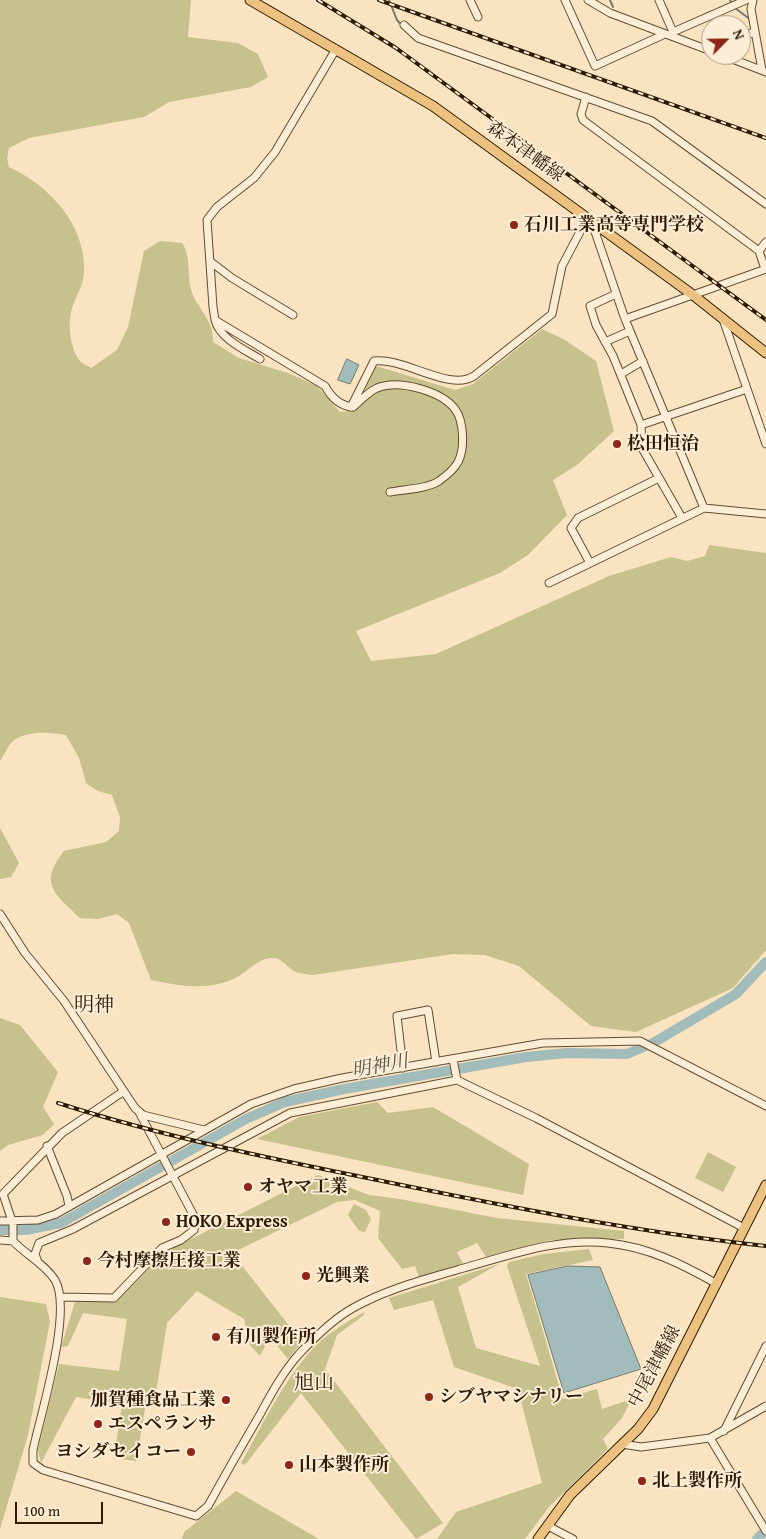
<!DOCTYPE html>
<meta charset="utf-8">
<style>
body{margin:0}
#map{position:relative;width:766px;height:1539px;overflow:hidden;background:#fae3c0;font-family:"Gentium Book Plus",serif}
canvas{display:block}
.north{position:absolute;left:701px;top:15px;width:50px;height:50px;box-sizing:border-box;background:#fcedd6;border:1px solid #aa9980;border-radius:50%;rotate:67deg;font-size:14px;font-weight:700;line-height:20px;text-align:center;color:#2e1a00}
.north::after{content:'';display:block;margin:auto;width:18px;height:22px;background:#8f2418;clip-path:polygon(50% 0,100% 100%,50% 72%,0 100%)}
.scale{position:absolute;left:15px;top:1502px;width:88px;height:22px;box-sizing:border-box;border:2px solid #2e1a00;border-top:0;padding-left:6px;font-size:15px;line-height:18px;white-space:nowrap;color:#2e1a00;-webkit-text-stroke:4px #fcedd6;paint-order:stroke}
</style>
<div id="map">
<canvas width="766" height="1539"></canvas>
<div class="north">N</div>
<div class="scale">100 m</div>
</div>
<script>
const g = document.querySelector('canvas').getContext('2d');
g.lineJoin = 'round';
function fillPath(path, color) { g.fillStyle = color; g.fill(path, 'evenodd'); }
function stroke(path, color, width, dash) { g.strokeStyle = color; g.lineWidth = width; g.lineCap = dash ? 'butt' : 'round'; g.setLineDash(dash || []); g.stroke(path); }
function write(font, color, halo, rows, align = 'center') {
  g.font = font + ' "Gentium Book Plus","Noto Serif JP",serif'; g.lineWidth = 4; g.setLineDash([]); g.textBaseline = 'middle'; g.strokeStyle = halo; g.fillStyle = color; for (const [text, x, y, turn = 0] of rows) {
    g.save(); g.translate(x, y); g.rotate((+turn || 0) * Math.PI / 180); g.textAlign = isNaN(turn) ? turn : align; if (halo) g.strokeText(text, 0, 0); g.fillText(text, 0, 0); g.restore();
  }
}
const green = new Path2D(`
 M0 0H191L188 37 238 43 258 54 268 77 251 87 169 102 144 117 29 138 9 148 7 158 9 167C50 186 86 225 84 272 84 285 74 299 71 312 68 326 70 347 79 360 81 363 88 366 91 368L117 350 128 327 144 251 160 241 182 243C191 256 187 274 191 289 196 309 214 318 213 342L239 358 288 373 317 386 340 412 356 410 376 366 455 390 473 384 542 329 565 340 596 361 614 431 577 465 553 480 567 515 528 555 500 573 356 631 371 661 436 654 609 576 671 557 687 561 705 556 709 545 766 553V950L733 988 636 1032 591 1026 519 966 485 955 453 954 313 975C307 974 299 974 294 971 287 967 281 957 272 958 257 958 247 973 235 978 210 991 177 986 151 980L129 923 117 914 98 919 80 918C55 894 38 884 64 851L106 842 119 831 120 817 112 795 98 791 86 783 79 758 66 735C51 732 23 730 11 743 7 748 4 755 0 761Z
 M0 828 19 863 11 877 0 879Z
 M0 1018 20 1025 58 1072 43 1107 54 1124 43 1135 8 1145 0 1151Z
 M377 1102 388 1113 433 1107 529 1164 523 1195 257 1139 299 1117Z
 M708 1152 736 1167 723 1192 695 1178Z
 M318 1175 369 1195 400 1199 497 1218 624 1231V1239L550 1240 486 1257 477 1243 457 1252 463 1264 419 1277 415 1266 402 1269 378 1238 380 1211 355 1200 337 1202 232 1253 302 1342 288 1359 270 1337 260 1356 250 1345 244 1319 197 1291 167 1323 156 1393 148 1392 136 1461 114 1458 122 1404 76 1397 41 1463 38 1450 59 1364 119 1371 127 1319 83 1313 68 1346 61 1347 75 1302H116L165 1252Z
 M354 1204 366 1210 371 1219 365 1232 359 1231 348 1215Z
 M589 1249 593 1260 526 1274 563 1399 597 1389 602 1409 629 1400 630 1402 622 1418 603 1439 608 1449 549 1507 525 1539H437L456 1512 542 1483 518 1389 454 1367 433 1300 394 1310 389 1298 499 1264 458 1287 476 1348 540 1366 507 1266 509 1262 544 1254Z
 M0 1297 46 1304 50 1321 28 1435 0 1529Z
 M364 1312V1315L337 1335 325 1369 443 1523 416 1539 301 1393 245 1465 241 1463C262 1426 281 1385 309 1353 324 1335 345 1323 364 1312Z
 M236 1491 319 1539H182L184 1532Z`);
const water = new Path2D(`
 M347 359 359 365 350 384 338 380Z
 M568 1266 600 1267 641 1369 564 1393 528 1275Z`);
const stream = new Path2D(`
 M389 0 397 20 414 39
 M610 0 613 7
 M730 0 731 2
 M735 8 751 20
 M418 41 498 70`);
const river = new Path2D(`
 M0 1230H26L61 1223 246 1119 285 1102 344 1089 526 1057 567 1053 627 1054 653 1043 736 994 766 962
 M757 1539 766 1530`);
const minor = new Path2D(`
 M470 0 478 17
 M565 0 595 66 665 34
 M588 0 610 13 711 51
 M659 0 673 32V36
 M753 0 751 9 762 70
 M404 25 418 38 652 121 766 204
 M673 32 746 0
 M741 38 754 32
 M336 49 275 152 254 178 217 207 207 220 213 307 215 320 325 386C331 397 339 406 353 407 360 401 368 392 377 388 399 379 441 391 455 409 464 421 465 449 458 462 455 468 446 476 439 481 426 489 406 489 390 492
 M722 55 766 72
 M586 97 581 114 583 120 759 251 765 269
 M759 251 766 242
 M211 262 232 278 293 315
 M616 294 590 306 596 325 613 356 641 425 642 448 682 518
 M625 319 766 269
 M723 319 766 444
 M215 320C219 338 245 350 260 359
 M605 342 630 331
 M621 374 643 361
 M351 407 374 361C403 357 450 392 474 376L552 314 562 266 582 228 591 220 625 319 704 508 766 514
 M641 425 747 389
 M590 563 571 528 578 518 659 478
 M549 583 704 508
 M0 914 25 953 64 1001 135 1108 143 1115 204 1130
 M453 1059 457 1080
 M403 1068 397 1016 428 1010 436 1062
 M124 1091 62 1133 3 1194 13 1224V1241C26 1255 45 1264 55 1280 73 1311 41 1413 33 1450V1463L43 1470 196 1516 208 1506C224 1477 241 1447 258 1418 270 1396 282 1373 299 1354 315 1337 333 1319 353 1308 386 1289 424 1280 460 1269 508 1256 557 1237 608 1243 648 1247 682 1264 717 1284
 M47 1146 67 1196 69 1206
 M0 1221 38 1220 56 1214 251 1104 294 1089 342 1078 543 1043 640 1041 766 1106
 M0 1240 13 1241
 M38 1262 35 1254 39 1243 73 1229 290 1113 457 1080 536 1118 744 1228
 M61 1297 114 1298 162 1248 181 1240 194 1230 196 1220 139 1112
 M724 1431 766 1346
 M710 1438 766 1531
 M622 1444 641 1447 710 1438 766 1406
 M548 1526 573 1539`);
const major = new Path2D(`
 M250 0 433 106 693 295 766 353
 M538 1539 570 1495 638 1429 653 1409 766 1185`);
const rail = new Path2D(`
 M318 0 396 48 766 320
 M379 0 766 138
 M58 1103C164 1137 273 1159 382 1181 509 1207 637 1232 766 1246`);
const markers = [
 [514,225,5,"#8f2418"],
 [617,444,5,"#8f2418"],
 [248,1187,5,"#8f2418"],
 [166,1222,5,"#8f2418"],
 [87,1261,5,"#8f2418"],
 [306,1276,5,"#8f2418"],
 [216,1337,5,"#8f2418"],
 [429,1397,5,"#8f2418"],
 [226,1400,5,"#8f2418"],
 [98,1424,5,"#8f2418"],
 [191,1452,5,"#8f2418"],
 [289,1465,5,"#8f2418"],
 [642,1481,5,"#8f2418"]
];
const streetNames = [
 ["森本津幡線",525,152,36],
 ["中尾津幡線",655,1367,-62]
];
const poiNames = [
 ["石川工業高等専門学校",524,225],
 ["松田恒治",627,444],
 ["オヤマ工業",258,1187],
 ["HOKO Express",176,1222],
 ["今村摩擦圧接工業",97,1261],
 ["光興業",316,1276],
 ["有川製作所",226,1337],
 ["シブヤマシナリー",439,1397],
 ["加賀種食品工業",216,1400,"right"],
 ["エスペランサ",108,1424],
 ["ヨシダセイコー",181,1452,"right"],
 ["山本製作所",299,1465],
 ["北上製作所",652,1481]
];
const waterNames = [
 ["明神川",380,1067,-11]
];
const quarterNames = [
 ["明神",94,1006],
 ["旭山",314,1384]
];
fillPath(green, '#c6c18d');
fillPath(water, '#a2bcbc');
stroke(water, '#747b71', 1);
stroke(stream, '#747b71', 2);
stroke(river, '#a2bcbc', 10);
stroke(minor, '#614c30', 9);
stroke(major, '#2e1a00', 11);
stroke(minor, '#fcedd6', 7);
stroke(major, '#edc280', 9);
stroke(rail, '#2e1a00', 4);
stroke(rail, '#fcedd6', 2, [5.5]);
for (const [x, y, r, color] of markers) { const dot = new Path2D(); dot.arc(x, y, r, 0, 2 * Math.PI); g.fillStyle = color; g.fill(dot); stroke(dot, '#fcedd6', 2); }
write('18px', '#2e1a00', '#fcedd6', streetNames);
write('bold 18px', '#2e1a00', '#fcedd6', poiNames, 'left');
write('italic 19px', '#575342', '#fcedd6', waterNames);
write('20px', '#2e1a00', '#fcedd6', quarterNames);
</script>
